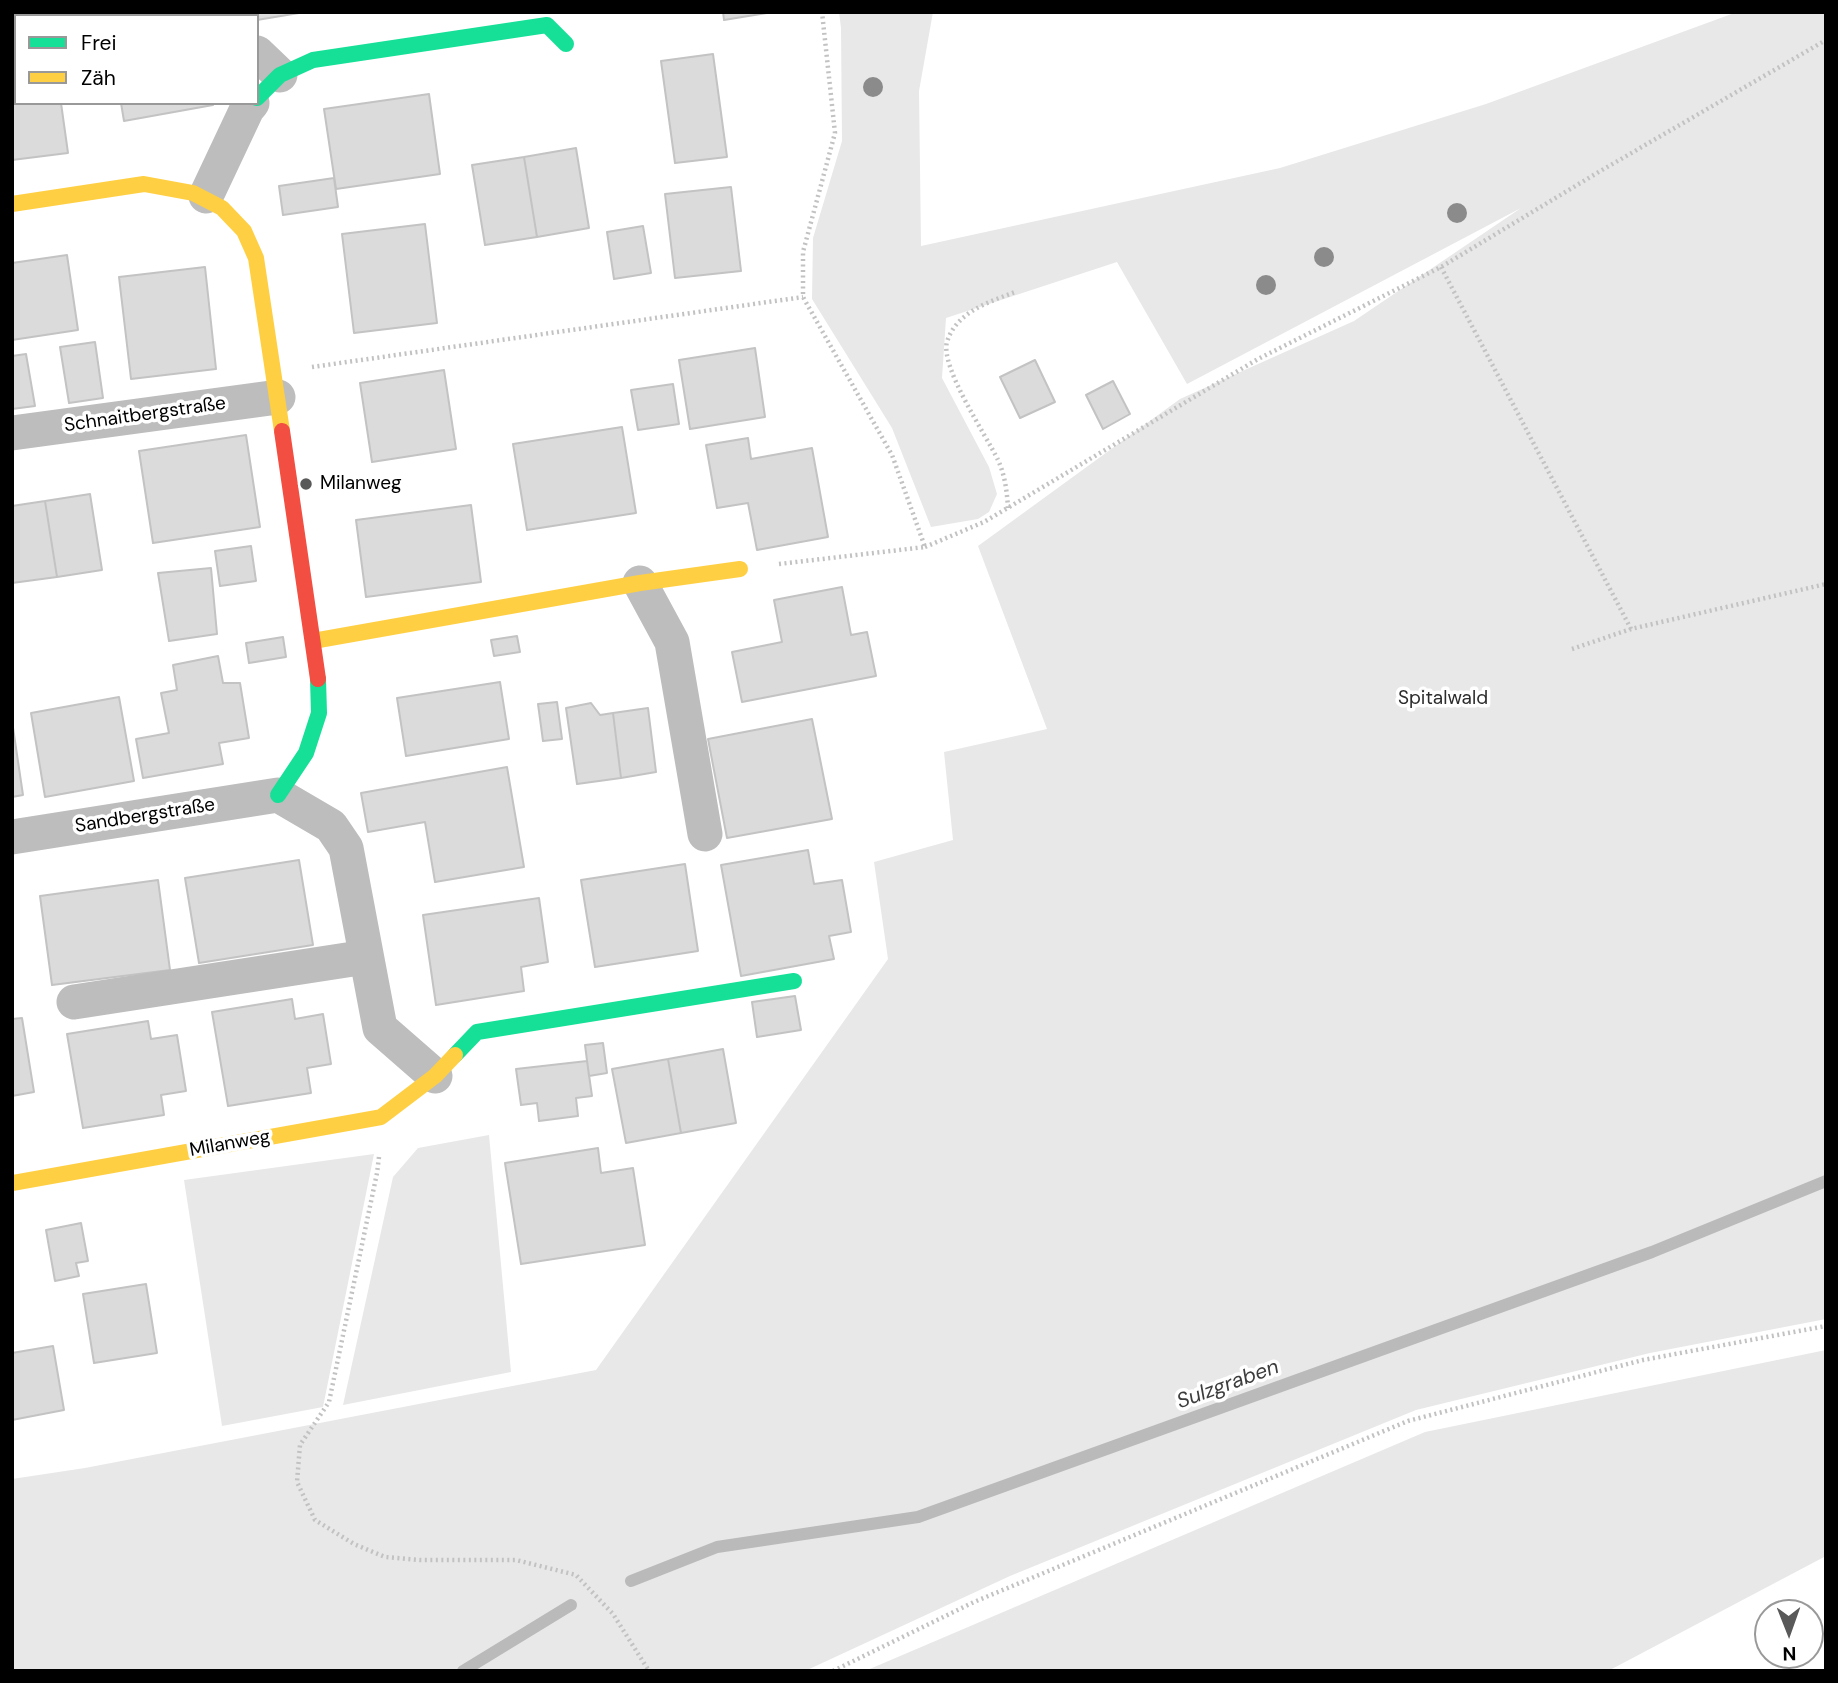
<!DOCTYPE html>
<meta charset="utf-8">
<style>
body{margin:0}
#map{position:relative;width:1838px;height:1683px;overflow:hidden;background:#fff;font-family:"DM Sans",sans-serif}
canvas{display:block}
.frame{position:absolute;inset:0;border:14px solid #000;pointer-events:none}
.legend{position:absolute;left:14px;top:14px;width:245px;height:91px;box-sizing:border-box;background:#fff;border:2px solid #999;margin:0;padding:9px 12px;list-style:none;font-size:21px;color:#000}
.legend li{display:flex;align-items:center;gap:14px;height:35px}
.legend b{width:35px;border:2px solid #999}
.north{position:absolute;left:1754px;top:1599px;width:70px;height:70px;box-sizing:border-box;background:#fff;border:2px solid #999;border-radius:50%;rotate:179deg;font-size:19px;font-weight:700;line-height:28px;text-align:center;color:#000}
.north::after{content:'';display:block;margin:auto;width:24px;height:32px;background:#595959;clip-path:polygon(50% 0,100% 100%,50% 72%,0 100%)}
</style>
<div id="map">
<canvas width="1838" height="1683"></canvas>
<div class="frame"></div>
<ul class="legend">
<li><b style="height:9px;background:#16e098"></b>Frei</li>
<li><b style="height:9px;background:#ffcf43"></b>Zäh</li>
</ul>
<div class="north">N</div>
</div>
<script>
const g = document.querySelector('canvas').getContext('2d');
g.lineJoin = 'round';
function fillPath(path, color) { g.fillStyle = color; g.fill(path, 'evenodd'); }
function stroke(path, color, width, dash) { g.strokeStyle = color; g.lineWidth = width; g.lineCap = dash ? 'butt' : 'round'; g.setLineDash(dash || []); g.stroke(path); }
function write(font, color, halo, rows, align = 'center') {
  g.font = font + ' "DM Sans",sans-serif'; g.lineWidth = 7; g.setLineDash([]); g.textBaseline = 'middle'; g.strokeStyle = halo; g.fillStyle = color; for (const [text, x, y, turn = 0] of rows) {
    g.save(); g.translate(x, y); g.rotate((+turn || 0) * Math.PI / 180); g.textAlign = isNaN(turn) ? turn : align; if (halo) g.strokeText(text, 0, 0); g.fillText(text, 0, 0); g.restore();
  }
}
const green = new Path2D(`
 M839 12H933L919 91 921 246 1280 168 1486 104 1737 12H1826V1319L1650 1353 1416 1410 1010 1576 805 1671H12V1479L85 1468 596 1370 888 959 874 862 953 840 944 752 1047 729 978 546 1180 399 1354 321 1521 208 1187 384 1117 262 946 318 942 378 989 467 997 494 989 512 978 519 931 527 892 428 812 299 813 238 842 141 841 28Z
 M489 1135 511 1372 343 1405 393 1177 418 1148Z
 M374 1154 323 1407 222 1426 184 1180Z
 M1826 1350V1556L1608 1671H865L1425 1432Z`);
const stream = new Path2D(`
 M631 1581 717 1547 918 1517 1652 1252 1826 1181
 M463 1671 571 1605`);
const building = new Path2D(`
 M255 12H305L257 20Z
 M723 12H773L724 20Z
 M713 54 727 157 675 163 661 61Z
 M16 72V103H61L68 153 12 160V73Z
 M429 94 440 174 336 189 324 109Z
 M121 103H213V105L124 121Z
 M576 148 589 228 537 237 524 157Z
 M524 157 537 237 485 245 472 165Z
 M334 178 338 207 283 215 279 186Z
 M731 187 741 271 675 278 665 194Z
 M425 224 437 323 354 333 342 234Z
 M643 226 651 273 614 279 607 232Z
 M67 255 78 330 12 340V263Z
 M205 267 216 369 131 379 119 277Z
 M95 342 103 398 69 403 60 347Z
 M755 348 765 417 690 429 679 360Z
 M26 354 35 406 12 409V356Z
 M1035 360 1055 402 1020 418 1000 377Z
 M444 370 456 449 372 462 360 383Z
 M1113 381 1130 414 1103 429 1086 395Z
 M673 384 679 424 638 430 631 390Z
 M622 427 636 513 527 530 513 444Z
 M246 435 260 527 153 543 139 451Z
 M748 438 751 459 812 448 828 537 757 550 748 503 717 508 706 445Z
 M90 494 102 570 57 577 45 501Z
 M45 501 57 577 12 583V506Z
 M471 505 481 582 366 597 356 520Z
 M251 546 256 581 220 586 215 551Z
 M211 568 217 634 169 641 158 573Z
 M842 587 851 635 867 632 876 676 742 702 732 652 782 642 774 600Z
 M517 636 520 652 494 656 491 640Z
 M283 637 286 657 249 663 246 643Z
 M218 656 223 683H240L249 738 219 743 223 764 143 778 136 739 169 733 161 693 177 690 173 665Z
 M500 682 509 739 406 756 397 698Z
 M119 697 134 781 45 797 31 713Z
 M557 702 562 739 543 741 538 704Z
 M591 703 600 715 613 713 621 778 577 784 566 708Z
 M648 708 656 772 621 778 613 713Z
 M812 719 832 819 727 838 708 739Z
 M12 721 23 795 12 797Z
 M507 767 524 867 435 882 425 822 368 832 361 793Z
 M808 850 814 884 842 880 851 932 829 936 834 959 741 976 721 865Z
 M299 860 313 945 199 963 185 878Z
 M685 864 698 951 595 967 581 880Z
 M158 880 170 970 52 985 40 896Z
 M539 898 548 962 521 967 524 991 436 1005 423 915Z
 M795 996 801 1030 757 1037 752 1002Z
 M292 999 295 1019 323 1014 331 1064 307 1068 311 1093 228 1106 212 1012Z
 M22 1018 34 1092 12 1096V1019Z
 M148 1021 151 1039 177 1035 186 1091 161 1095 164 1115 83 1128 67 1034Z
 M603 1043 607 1073 589 1076 585 1045Z
 M723 1049 736 1123 681 1133 668 1059Z
 M668 1059 681 1133 626 1143 612 1069Z
 M587 1061 592 1096 576 1098 578 1116 539 1121 537 1103 521 1105 516 1069Z
 M598 1148 601 1173 633 1168 645 1245 521 1264 505 1163Z
 M81 1223 88 1261 76 1263 79 1276 55 1281 46 1230Z
 M146 1284 157 1353 94 1363 83 1294Z
 M53 1346 64 1410 12 1420V1353Z`);
const path = new Path2D(`
 M1441 267 1631 629
 M312 367 803 297
 M1008 508C1007 492 1005 475 998 460 986 435 940 367 947 342 956 312 989 302 1015 292
 M925 547 984 522 1258 359 1441 267 1597 173 1826 40
 M779 564 925 547 892 455 803 297V252L835 133 822 12
 M1572 649 1631 629 1826 584
 M379 1157 377 1173 329 1402 300 1445 297 1482 315 1520 354 1544 385 1557 420 1560H516L576 1575 613 1614 649 1671
 M833 1671 974 1602 1408 1421 1643 1360 1826 1326`);
const street = new Path2D(`
 M234 12 235 16
 M257 53 280 75
 M206 196 247 109 252 103
 M12 433 278 397
 M640 583 672 642 705 834
 M12 837 278 795 331 826 346 848 380 1028 435 1076
 M74 1002 366 957`);
const fast = new Path2D(`
 M257 98 280 75 313 60 547 25 566 44
 M278 795 306 753 319 713 318 679
 M455 1055 477 1032 794 981`);
const slow = new Path2D(`
 M12 204 144 184 193 193 222 208 244 231 256 258 282 431
 M313 641 640 583 740 569
 M12 1183 381 1117 435 1076 455 1055`);
const jam = new Path2D(`
 M282 431 318 679`);
const trees = [
 [873,87],
 [1457,213],
 [1324,257],
 [1266,285]
];
const markers = [
 [306,484,7,"#595959"]
];
const streetNames = [
 ["Schnaitbergstraße",145,415,-8],
 ["Sandbergstraße",145,816,-9],
 ["Milanweg",230,1144,-10]
];
const poiNames = [
 ["Milanweg",320,484]
];
const parkNames = [
 ["Spitalwald",1443,699]
];
const waterNames = [
 ["Sulzgraben",1228,1385,-20]
];
fillPath(green, '#e8e8e8');
stroke(stream, '#bababa', 12);
fillPath(building, '#dbdbdb');
stroke(building, '#c3c3c3', 2);
stroke(path, '#c2c2c2', 4.5, [2, 3.5]);
stroke(street, '#bdbdbd', 35);
stroke(fast, '#16e098', 16);
stroke(slow, '#ffcf43', 16);
stroke(jam, '#f24e42', 16);
g.fillStyle = '#8b8b8b';
for (const [x, y] of trees) { g.beginPath(); g.arc(x, y, 10, 0, 2 * Math.PI); g.fill(); }
for (const [x, y, r, color] of markers) { const dot = new Path2D(); dot.arc(x, y, r, 0, 2 * Math.PI); g.fillStyle = color; g.fill(dot); stroke(dot, '#fff', 2.5); }
write('19px', '#000', '#fff', streetNames);
write('19px', '#000', '#fff', poiNames, 'left');
write('19px', '#2c2c2c', '#fff', parkNames);
write('italic 21px', '#3d3d3d', '#fff', waterNames);
</script>
